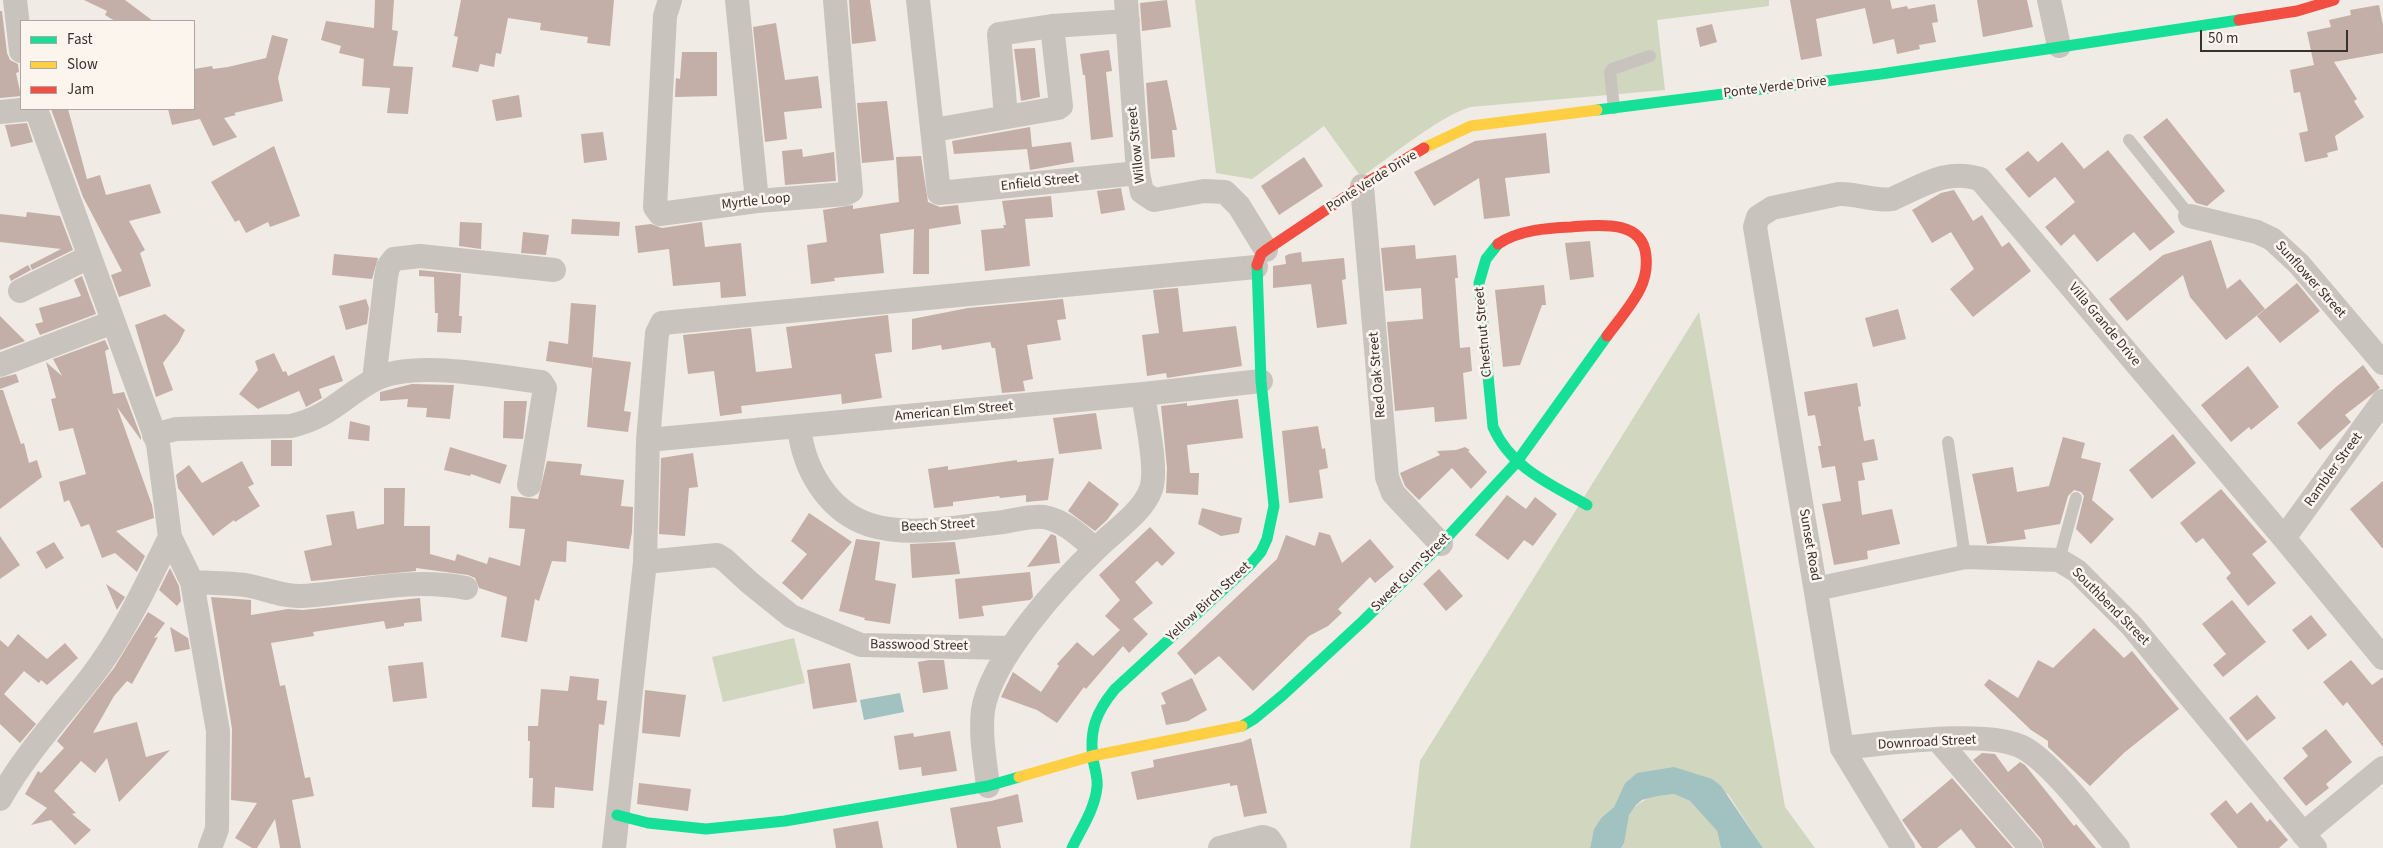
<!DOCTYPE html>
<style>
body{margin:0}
#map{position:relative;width:2383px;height:848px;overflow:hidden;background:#f0ebe5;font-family:"Source Sans 3",sans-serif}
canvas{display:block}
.legend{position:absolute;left:20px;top:20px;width:175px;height:90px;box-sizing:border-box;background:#fbf5ee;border:1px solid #aea6a0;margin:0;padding:6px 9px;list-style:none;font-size:15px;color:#3b302b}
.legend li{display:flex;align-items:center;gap:10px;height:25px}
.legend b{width:25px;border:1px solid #aea6a0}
.scale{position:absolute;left:2200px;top:30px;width:148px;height:22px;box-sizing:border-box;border:2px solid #3b302b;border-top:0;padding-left:6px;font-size:15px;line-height:18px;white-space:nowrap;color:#3b302b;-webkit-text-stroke:4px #fbf5ee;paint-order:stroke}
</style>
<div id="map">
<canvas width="2383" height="848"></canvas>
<ul class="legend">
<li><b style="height:6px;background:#16e098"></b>Fast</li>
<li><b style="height:6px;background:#ffcf43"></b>Slow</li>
<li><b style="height:6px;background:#f24e42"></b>Jam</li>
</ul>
<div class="scale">50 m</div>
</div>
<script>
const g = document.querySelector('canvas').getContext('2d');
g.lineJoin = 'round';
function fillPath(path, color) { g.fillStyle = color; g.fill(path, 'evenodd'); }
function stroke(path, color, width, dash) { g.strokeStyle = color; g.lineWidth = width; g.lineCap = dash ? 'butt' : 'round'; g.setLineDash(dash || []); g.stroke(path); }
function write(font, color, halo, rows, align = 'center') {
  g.font = font + ' "Source Sans 3",sans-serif'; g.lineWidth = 5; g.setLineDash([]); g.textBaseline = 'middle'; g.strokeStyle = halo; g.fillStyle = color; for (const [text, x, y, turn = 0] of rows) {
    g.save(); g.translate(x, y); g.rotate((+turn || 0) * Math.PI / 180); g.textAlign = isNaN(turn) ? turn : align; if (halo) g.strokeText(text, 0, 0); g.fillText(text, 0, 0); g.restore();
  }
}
const green = new Path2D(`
 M1195 0H1769V6L1657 20 1665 90 1470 107C1435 119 1392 156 1361 177L1324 126 1252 179 1216 173Z
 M1699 312 1785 807 1815 848H1763L1728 794 1637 773 1625 783 1614 807 1601 818 1594 829 1590 848H1410L1420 761Z
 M794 638 805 683 723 702 712 657Z
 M1674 794 1690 801 1717 831 1721 848H1621C1625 841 1624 834 1626 825 1631 800 1651 796 1674 794Z`);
const water = new Path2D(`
 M900 693 904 712 864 720 860 700Z
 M1674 767 1712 779 1721 786 1763 848H1721L1717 831 1690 801 1674 794 1658 796 1642 800 1636 805 1629 815 1624 843 1621 848H1590L1594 829 1601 818 1614 807 1625 783 1637 773Z`);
const building = new Path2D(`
 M84 0H125L153 21H115L105 15 107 11Z
 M375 0H394L392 30 398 31 393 66 413 67 408 114 387 113 390 88 362 86 364 59 339 53 341 46 321 40 326 21 374 28Z
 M461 0H614L610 46 587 43 588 37 540 30 541 23 508 18 501 54 496 53 494 67 480 64 478 72 452 67 458 37 454 36Z
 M849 0H870L876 41 852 44Z
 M1167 0 1171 27 1142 31 1140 3Z
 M1790 0H1890L1892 9 1907 6 1908 9 1935 4 1938 22 1932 23 1936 42 1919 45 1920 49 1897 54 1894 39 1873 44 1865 8 1816 19 1822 56 1801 60Z
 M1977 0H2027L2033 27 1983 37Z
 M2379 5 2383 25V53L2334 62 2357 99 2354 101 2364 117 2335 136 2338 150 2327 153 2328 157 2305 162 2299 133 2308 131 2300 92 2294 93 2290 70 2314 65 2307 32 2331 27 2329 20 2351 15 2350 10Z
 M0 11H2L7 53 10 60 18 64 19 72 16 73 21 96 0 98Z
 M776 23 785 80 818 76 822 108 784 112 787 139 765 142 753 27Z
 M1712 24 1717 42 1700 47 1696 28Z
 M272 35 288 39 278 78 283 101 234 113 236 115 224 118 237 137 213 146 200 119 172 125 168 109H194V69L212 66 213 69 228 67 266 58Z
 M1035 48 1040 97 1021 101 1014 49Z
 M1109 50 1112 71 1106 72 1113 137 1091 140 1085 75H1083L1080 54Z
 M682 52H717V96L675 97 676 78 680 79Z
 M1167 80 1177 130H1172L1175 157 1151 159 1146 83Z
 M519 95 522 117 496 121 492 100Z
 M887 101 894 160 862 163 857 103Z
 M51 109H68L87 179 100 175 106 195 150 184 161 213 129 221 145 250 140 253 151 286 119 297 111 275 122 271 83 197Z
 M2167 118 2225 191 2207 206 2196 203 2143 137Z
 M27 123 33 142 11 147 5 125Z
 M1030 127 1032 147 1071 142 1074 162 1030 170 1027 149 954 154 952 141Z
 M603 132 607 160 584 163 581 134Z
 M1546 133 1550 173 1505 178 1510 216 1484 219 1479 178 1434 206 1414 172 1475 141Z
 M2062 142 2084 169 2108 150 2175 232 2150 251 2134 232 2097 262 2074 234 2061 246 2045 227 2075 202 2055 177 2029 198 2005 169 2028 151 2038 162Z
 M274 146 300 216 270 227 268 222 246 233 239 220 235 222 211 182Z
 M802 149 803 157 834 152 836 181 785 185 782 151Z
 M921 156 928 202 940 207 958 205 961 224 929 229V274H913L914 229 880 234 884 273 834 278 835 281 811 284 807 245 827 242 823 210 853 205V209L899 202 896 157Z
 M1304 157 1323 186 1279 215 1261 186Z
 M1121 188 1125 210 1101 214 1097 191Z
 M1954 190 1973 221 1982 215 2002 247 2009 242 2031 271 1973 317 1950 289 1974 269 1951 232 1932 243 1912 210 1941 193Z
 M1051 196 1053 217 1025 219 1030 266 985 271 981 230 1004 228 1003 225H1006L1002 201Z
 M27 212 60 216 73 250 32 270 30 265 61 249 0 242V214L26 217Z
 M572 219 620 222 619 236 571 234Z
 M460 222 482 223 481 249 459 246Z
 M702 222 705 247 741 243 746 296 721 298 720 282 673 286 669 249 638 253 635 226 651 224 662 228Z
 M523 232 549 235 546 255 521 253Z
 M2211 240 2227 289 2240 279 2265 309 2226 340 2190 297 2183 275 2127 321 2109 299 2163 255Z
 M1590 241 1594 277 1570 280 1565 243Z
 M1415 245 1416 259 1456 255 1458 278H1455L1460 348 1470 347 1472 371 1463 373 1467 419 1435 422 1434 407 1395 411 1387 322 1423 319 1421 288 1385 291 1381 248Z
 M1301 252 1302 262 1344 258 1346 279 1342 280 1347 324 1317 328 1311 284 1273 288V266L1286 264 1285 256 1289 254Z
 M334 254 378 258 372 279 332 275Z
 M28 265 31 270 11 281 9 276Z
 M419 270 461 274 459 316H462L461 333 437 332 438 313H435L434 277 419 276Z
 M82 276 96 314 40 335 35 324 43 322 39 308 81 296 74 280Z
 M2297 283 2320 311 2280 343 2257 316Z
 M1544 285 1546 305H1542L1520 365 1503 367 1495 290Z
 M1178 288 1183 332 1236 326 1242 366 1167 378 1166 373 1147 376 1142 335 1159 333 1153 290Z
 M366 299 369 308 367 324 346 330 339 306Z
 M1063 299 1066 319 1057 320 1061 340 1027 345 1033 379 1023 381 1025 391 1002 393 995 348H992L990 342 942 350 941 345 912 350V319L968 308Z
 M571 303 596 305 592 366 593 357 631 362 624 411 631 412 628 432 587 427 592 368 546 361 549 341 568 344Z
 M1898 309 1906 339 1873 347 1865 318Z
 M165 314 185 330 179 342 163 363 173 390 156 397 135 325Z
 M888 315 892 352 875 354 882 398 842 404 841 394 741 406 742 413 720 416 714 371 688 374 683 335 751 328 756 372 792 368 786 327Z
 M0 316 25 341 0 350Z
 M105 340 109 349 105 351 113 394 124 392 141 437V440L117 407 152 505 154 518 116 531 145 556 137 572 115 553 102 558 89 524 81 527 69 500 64 502 59 482 86 474 73 428 59 431 51 399 56 398 46 362 62 376 53 359Z
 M274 353 283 372 286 371 288 376 334 355 343 381 319 389 322 398 306 407 299 391 258 409 239 394 258 370 255 361Z
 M2363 365 2380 388 2345 415 2351 422 2320 450 2297 423 2336 387Z
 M2248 366 2279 407 2251 430 2249 427 2231 442 2201 405Z
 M16 374 19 382 0 389V378Z
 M1857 383 1861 406 1858 407 1864 441 1874 439 1878 460 1862 463 1865 480 1858 481 1862 515 1892 509 1900 544 1867 551 1868 559 1834 565 1822 504 1841 501 1835 466 1822 468 1818 446H1821L1815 415 1808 416 1804 392Z
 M412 384 454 385 450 419 426 417 427 408 407 407 408 399 380 401V392Z
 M0 390H3L21 444 24 443 29 463 37 460 42 477 0 509Z
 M1238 399 1243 438 1187 445 1190 473H1199L1198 495 1166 493 1167 468 1161 406 1187 403V406Z
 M504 401H527L523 439 503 438Z
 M1096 413 1102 449 1059 454 1053 418Z
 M350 421 370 426 369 441 348 439Z
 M1318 426 1322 449 1325 448 1328 468 1319 470 1323 498 1289 503 1282 431Z
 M2173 434 2196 463 2152 499 2129 470Z
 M2063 437 2085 443 2081 458 2101 463 2092 500 2114 519 2091 544 2076 529 2084 496 2081 492 2074 490 2068 496 2060 524 2024 530 2026 539 1987 544 1972 474 2013 467 2017 492 2049 486Z
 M271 440H292V466H271Z
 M450 447 507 465 500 484 471 474 470 476 444 470Z
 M1465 447 1470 450 1468 451 1487 472 1471 489 1452 468 1419 500 1405 486 1400 473 1440 455 1437 451 1456 450Z
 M693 453 698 487 689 488 685 536 659 534 661 458Z
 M1054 458 1048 500 1026 502V495L1000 498 999 496 953 502V506L934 508 928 469 948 466V470L1017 460V462Z
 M242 461 254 484 248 487 260 506 235 522 234 520 213 536 178 488 176 475 189 465 202 483Z
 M547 461 582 464 580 475 624 480 621 506 633 507 632 532 629 549 567 541 566 562 552 561 539 601 535 599 527 642 501 637 507 597 479 588 475 578 468 575 416 568V571L311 581 304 551 332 545 326 515 354 511 357 529 384 524V488H405L404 526H430V554L455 561 457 554 487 564 489 557 520 566 525 529 509 528 511 496 538 499Z
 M1089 481 1119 504 1107 520 1095 531 1068 511Z
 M2383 481V549L2350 509Z
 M2221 489 2267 542 2252 554 2276 583 2248 606 2226 578 2231 573 2203 538 2196 543 2180 523Z
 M1507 495 1526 509 1535 497 1557 514 1533 546 1524 540 1508 560 1475 535Z
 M1202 508 1242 518 1239 533 1221 536 1198 524Z
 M809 513 852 542 802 600 782 583 807 554 791 541Z
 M1150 527 1175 553 1162 566 1157 561 1135 582 1153 603 1133 619 1148 634 1129 653 1123 646 1086 689 1084 687 1057 723 1037 710 1001 697 1013 672 1041 692 1059 666 1057 664 1077 642 1093 656 1120 630 1105 616 1120 600 1099 575Z
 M1319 532 1330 535 1342 563 1370 539 1394 567 1375 583 1370 577 1338 609 1342 613 1328 626 1309 636 1253 691 1219 656 1195 675 1177 653 1277 559 1286 535 1315 546Z
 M1051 534 1056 536 1060 563 1027 567Z
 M0 536 20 565 0 579Z
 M856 539 880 542 875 580 896 584 890 624 864 620 865 618 839 611Z
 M54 542 64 558 46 569 36 552Z
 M955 542 960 574 912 578 910 544Z
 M170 568 179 586 181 601 177 606 159 590Z
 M1439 569 1463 596 1446 611 1423 584Z
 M1030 572 1033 597 1030 600 982 606 984 616 959 619 955 579Z
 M106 584 125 597 117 610Z
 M211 597 251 600V615L288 609 303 610 420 598 422 621 404 623V626L386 629 384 621 313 632 314 636 271 643 280 686 285 685 305 778 310 777 314 796 292 800 301 848H280L275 819 257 848H252L235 838 257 803 231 800 232 729Z
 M2232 600 2266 642 2223 677 2213 665 2226 654 2202 624Z
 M148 612 165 623 154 638 158 637 132 684 127 681 114 696 93 733 137 722 146 757 170 750 119 802 107 758 95 773 81 761 54 791 76 813 72 814 91 830 75 845 51 820 31 825 47 808 25 794 38 771 41 773 64 748 57 741 114 668Z
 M2311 615 2327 635 2308 650 2292 630Z
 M170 627 188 638 190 649 175 652Z
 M2094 628 2124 658 2132 651 2179 709 2125 752 2090 786 2048 747V741L2031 730 1984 685 1989 679 2018 698 2038 660 2053 668Z
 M18 634 47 659 65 643 78 658 47 685 41 680 39 683 24 671 4 694 36 724 20 743 0 724V640L8 647Z
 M929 660H944L948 689 923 693 918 662Z
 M2351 660 2372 685 2383 677V747L2347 702 2343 706 2323 682Z
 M423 662 427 698 393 702 388 666Z
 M850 663 857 702 813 709 807 670Z
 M570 676 599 679 597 700 607 701 604 725 599 724 593 791 555 787 554 808 532 807 533 778H529L530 741H528V726H538L541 689 568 691Z
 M1192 678 1207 710 1188 721 1166 725 1161 705 1166 704 1161 693Z
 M645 690 686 695 680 737 642 733Z
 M2257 695 2276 718 2247 741 2229 718Z
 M2326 729 2352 762 2326 784 2329 788 2306 806 2283 778 2308 756 2302 748Z
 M950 731 957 771 922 776 921 767 899 770 894 736 913 733 914 737Z
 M1251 738 1267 813 1244 817 1237 785 1230 786V783L1137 800 1131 772 1154 767 1153 760 1242 742Z
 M1982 753 1995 754 2008 772 2020 762 2025 765 2074 826 2076 824 2096 848H2044L2041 839 1973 760Z
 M1952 778 2013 848H1976L1961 829 1937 848H1922L1902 820Z
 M639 783 691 789 688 811 637 804Z
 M1018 794 1023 822 997 827 1001 848H957L950 808 991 801Z
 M2226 800 2237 814 2251 802 2267 822 2270 819 2288 840 2279 848H2238L2210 814Z
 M878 821 883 848H836L833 829Z`);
const lane = new Path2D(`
 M1614 108 1610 72 1612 69 1650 56
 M2129 140 2190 216
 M1948 442 1965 557
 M2059 560 2076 498`);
const street = new Path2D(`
 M15 0 21 51
 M670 0 665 16 655 207 660 214 757 201 845 194 851 191 835 0
 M737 0 757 201
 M918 0 939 193 1138 173
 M1126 0 1138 173 1142 192 1154 200 1204 191 1225 192 1239 206 1266 250
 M2049 0 2059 46
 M36 109 158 444 170 537 192 582 218 731 217 829 210 848
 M0 112 30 109
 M1006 117 999 34 1052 26 1128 21
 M934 130 1058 108 1061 106 1052 26
 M1362 186 1387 477 1393 493 1441 544
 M2190 216 2257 232 2272 239 2299 264 2383 363
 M20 291 89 257
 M0 365 113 322
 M374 380 386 277 388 267 394 259 420 256 554 270
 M799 426C803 468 827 511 870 525 909 537 956 527 995 523 1010 522 1029 515 1044 517 1065 521 1080 536 1095 549
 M154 435 176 429 291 426C330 417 342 397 374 380 413 359 498 377 541 382L545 388 529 485
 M648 440 1143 394 1261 381
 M2284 538 2383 401
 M645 562 717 555 725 560 750 583 791 616 861 645 1011 648
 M192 582C210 583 228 583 245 585 264 588 283 597 302 596 359 592 408 577 466 588
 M1816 589 1965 557 2059 560 2077 571 2132 626 2315 848
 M1937 739 2031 848
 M1842 748C1884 744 1989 728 2024 748 2054 765 2094 820 2118 848
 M988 786C985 761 980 735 983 710 991 659 1060 583 1098 547 1115 530 1143 512 1151 489 1158 469 1146 417 1143 394
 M0 799C25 754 60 717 91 677 124 634 146 585 170 537
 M2303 834 2383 768
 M614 848 645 562 648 440 657 333 662 323 1256 267
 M1220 848 1263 837 1269 839 1275 848
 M1903 848 1842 748 1755 227 1758 217 1772 208 1839 194C1857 193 1874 202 1892 199 1922 186 1947 168 1980 179L2284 538 2383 658`);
const fast = new Path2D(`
 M1597 110 1881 74 2239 20
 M1498 244 1486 259 1479 283 1493 427C1511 468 1550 484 1587 505
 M1242 726 1254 719 1283 695 1363 621 1441 544 1516 463 1607 336
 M617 815 648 823 706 829 785 821 988 786 1019 777
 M1072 848C1081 829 1095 809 1097 787 1098 778 1095 769 1093 760 1089 730 1096 712 1115 689L1249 566 1261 552 1267 539 1274 506 1261 381 1257 265`);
const slow = new Path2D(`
 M1424 148 1471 126 1597 110
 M1019 777 1092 756 1242 726`);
const jam = new Path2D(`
 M2239 20 2297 11 2334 0
 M1498 244C1518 230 1548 228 1571 227 1598 225 1643 219 1646 256 1647 266 1645 279 1640 289 1632 305 1618 321 1607 336
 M1257 265 1261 254 1266 250 1366 183 1424 148`);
const streetNames = [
 ["Ponte Verde Drive",1775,88,-7],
 ["Willow Street",1137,145,-96],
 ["Ponte Verde Drive",1372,182,-32],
 ["Enfield Street",1040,183,-6],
 ["Myrtle Loop",756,202,-6],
 ["Sunflower Street",2310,280,48],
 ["Villa Grande Drive",2104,325,50],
 ["Chestnut Street",1484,332,-95],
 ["Red Oak Street",1378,375,-95],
 ["American Elm Street",954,412,-5],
 ["Rambler Street",2334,470,-54],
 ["Beech Street",938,526,-3],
 ["Sunset Road",1809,545,80],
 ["Sweet Gum Street",1411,573,-45],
 ["Yellow Birch Street",1209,602,-43],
 ["Southbend Street",2110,607,45],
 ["Basswood Street",919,646,1],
 ["Downroad Street",1927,743,-3]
];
fillPath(green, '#d1d6bf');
fillPath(water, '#a1c2c1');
fillPath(building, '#c3afa7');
stroke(lane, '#c9c3be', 12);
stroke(street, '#c9c3be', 24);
stroke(fast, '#16e098', 11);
stroke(slow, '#ffcf43', 11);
stroke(jam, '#f24e42', 11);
write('14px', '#3b302b', '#fbf5ee', streetNames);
</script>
